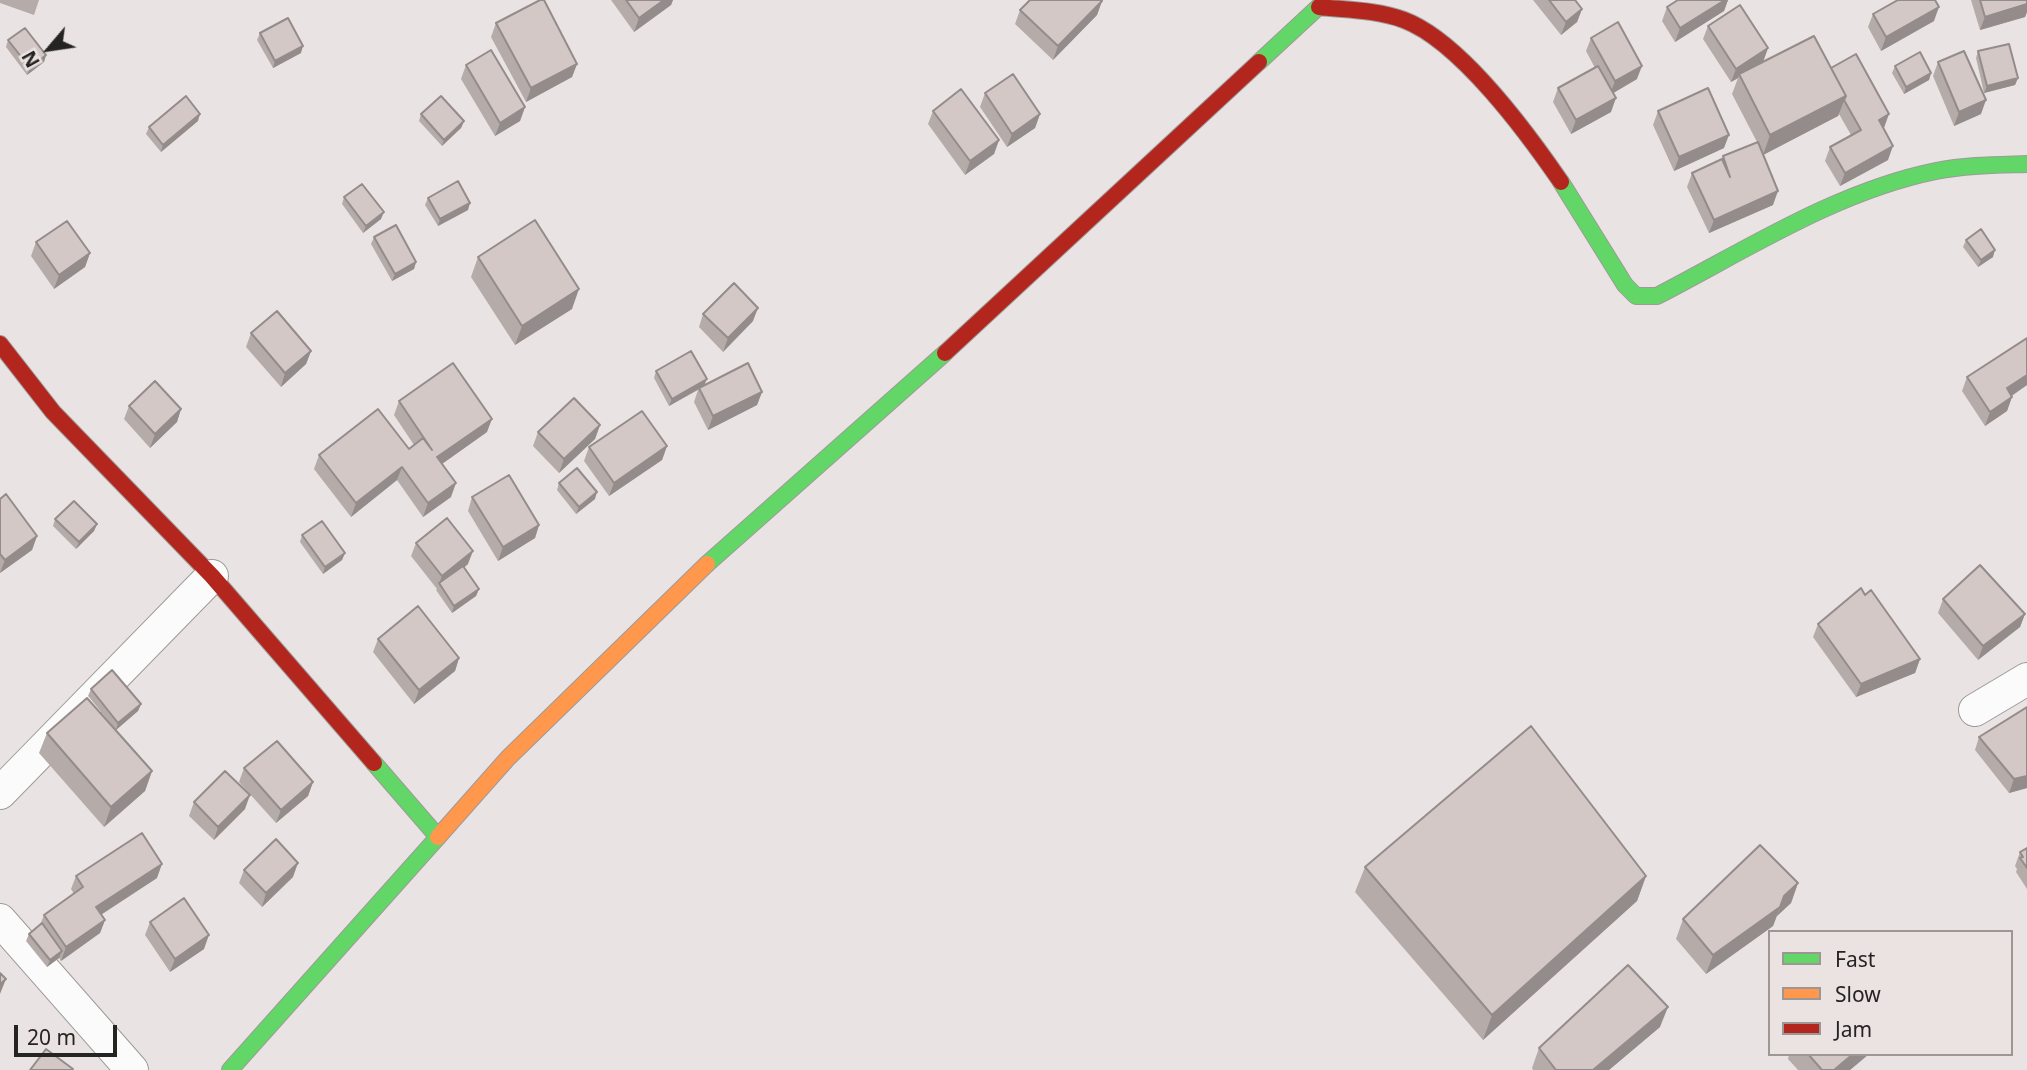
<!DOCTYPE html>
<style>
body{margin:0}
#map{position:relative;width:2027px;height:1070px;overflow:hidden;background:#e9e4e3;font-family:"Noto Sans",sans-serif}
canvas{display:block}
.legend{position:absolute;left:1768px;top:930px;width:245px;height:126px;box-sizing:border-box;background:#ebe3e1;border:2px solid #9c9695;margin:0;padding:9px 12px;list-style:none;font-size:21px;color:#262323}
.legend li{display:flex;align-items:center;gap:14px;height:35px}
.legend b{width:35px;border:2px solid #9c9695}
.north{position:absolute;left:14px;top:14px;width:70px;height:70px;-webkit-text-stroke:5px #ebe3e1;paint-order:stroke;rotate:241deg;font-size:19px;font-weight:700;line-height:28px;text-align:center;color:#262323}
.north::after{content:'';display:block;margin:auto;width:24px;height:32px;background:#262323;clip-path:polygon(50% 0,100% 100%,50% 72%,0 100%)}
.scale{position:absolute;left:14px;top:1025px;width:103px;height:32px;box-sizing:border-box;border:4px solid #262323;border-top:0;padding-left:9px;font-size:21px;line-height:24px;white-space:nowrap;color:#262323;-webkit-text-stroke:5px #ebe3e1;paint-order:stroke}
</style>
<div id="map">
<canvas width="2027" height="1070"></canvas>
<ul class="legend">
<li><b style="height:9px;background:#63d668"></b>Fast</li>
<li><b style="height:9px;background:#ff974d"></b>Slow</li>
<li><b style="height:9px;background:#b3261e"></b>Jam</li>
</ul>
<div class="north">N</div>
<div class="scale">20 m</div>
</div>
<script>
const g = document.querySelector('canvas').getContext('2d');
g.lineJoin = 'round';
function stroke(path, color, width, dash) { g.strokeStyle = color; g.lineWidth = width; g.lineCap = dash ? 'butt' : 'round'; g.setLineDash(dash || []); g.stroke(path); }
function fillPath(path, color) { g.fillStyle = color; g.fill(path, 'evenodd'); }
const street = new Path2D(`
 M1975 710 2027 679
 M0 793 212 576
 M0 920 132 1070`);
const fast = new Path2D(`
 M1259 62 1326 0
 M1561 182 1625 285 1636 296H1657C1746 250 1837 191 1936 171 1967 165 1996 165 2027 164
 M707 564 945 353
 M374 763 438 837
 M230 1070 438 837`);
const slow = new Path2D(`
 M438 837 508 758 707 564`);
const jam = new Path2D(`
 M1319 7C1347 10 1377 10 1404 20 1460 41 1528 134 1561 182
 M0 344 53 412 212 576 374 763
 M945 353 1259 62`);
const wall = new Path2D(`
 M0 0H39L34 15 0 3Z
 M611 0H673L671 5 634 32Z
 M1533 0H1575L1582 9 1577 22 1561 35Z
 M1678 0H1728L1724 11 1675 42 1662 21 1667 7Z
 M1971 0H2027V12L2025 17 1980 30Z
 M1102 1 1097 15 1053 60 1015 24 1020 10Z
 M1873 14 1934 21 1881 51 1868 27Z
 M496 23 577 64 572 77 526 102 491 37Z
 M1708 26 1768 48 1763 62 1831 68 1884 128 1883 129 1888 160 1840 186 1825 161 1830 147 1851 135 1839 114 1838 116 1763 155 1773 205 1709 233 1687 187 1692 173 1722 159 1723 156 1757 142 1732 94 1738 78 1731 82 1703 39Z
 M260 33 301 53 273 68 257 40Z
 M1591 38 1637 79 1613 93 1611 112 1571 134 1553 102 1558 88 1595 68 1586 51Z
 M8 40 46 55 44 62 27 75 6 47Z
 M1978 51 2018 78 2015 85 1984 93 1976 58Z
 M1938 62 1981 114 1954 126 1933 76Z
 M466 65 525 107 520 121 495 136 461 79Z
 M1895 66 1931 73 1929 80 1904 94 1892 73Z
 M985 93 1040 114 1035 128 1007 147 980 107Z
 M933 111 999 140 994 154 965 175 928 124Z
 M1658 111 1724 148 1674 171 1653 125Z
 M421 114 464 121 461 128 442 146 419 121Z
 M198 121 161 152 146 134 149 127Z
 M344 197 381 219 363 233 342 204Z
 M428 198 468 210 438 226 425 205Z
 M374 237 416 262 414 269 392 281 371 244Z
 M1966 240 1993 257 1978 267 1963 247Z
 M36 242 90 253 85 267 54 289 31 256Z
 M478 257 572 309 515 345 471 277Z
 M703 314 753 321 723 352 699 327Z
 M251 333 311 351 306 364 281 387 246 347Z
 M2027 338V385L2012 396 2007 411 1985 426 1962 391 1967 377Z
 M656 371 704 385 762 392 757 405 708 430 694 402 698 390 669 406 654 378Z
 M399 401 487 432 442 464 451 497 423 517 397 480 351 517 314 469 319 455 409 449 414 445 394 415Z
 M129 406 181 409 177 422 150 448 124 419Z
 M600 425 595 439 559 473 533 446 538 432Z
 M667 446 662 460 609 496 584 461 589 447Z
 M559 483 595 499 576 514 557 490Z
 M472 497 539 525 535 538 498 561 468 511Z
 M0 499 37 536 32 550 0 573Z
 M55 519 97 524 94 531 76 549 53 526Z
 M302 535 345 553 342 560 323 574 300 542Z
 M416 543 468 564 464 568 479 589 476 596 452 613 436 590 437 589 411 556Z
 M1865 595 1920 659 1915 673 1856 697 1813 637 1818 624Z
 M1943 599 2025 614 2020 627 1978 660 1938 613Z
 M378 639 459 658 455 671 414 704 373 652Z
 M91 689 141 704 138 711 116 730 88 696Z
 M47 733 152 771 145 791 104 827 39 753Z
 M1979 737 2027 788 2009 793 1975 750Z
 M244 768 313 782 308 796 276 823 239 782Z
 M194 802 245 809 214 840 189 816Z
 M2027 848V889L2016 872 2017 869 2015 866 2020 852Z
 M1365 867 1646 876 1637 901 1483 1040 1355 892Z
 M244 870 293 877 262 907 239 883Z
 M76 876 157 878 101 915 105 920 100 933 61 961 59 958 47 967 26 941 29 934 40 925 44 915 74 894 71 889Z
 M1798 883 1791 903 1777 916 1773 926 1706 974 1676 939 1683 919Z
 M150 922 204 949 170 972 145 935Z
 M1660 1027 1609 1070H1533L1532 1068 1539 1048Z
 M1789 1054H1869L1850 1070H1798L1788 1059Z`);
const shadedWall = new Path2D(`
 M664 0H673L671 5 634 32 639 18Z
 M1725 0H1728L1724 11 1675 42 1680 28Z
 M1102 1 1097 15 1053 60 1058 46Z
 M2027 4V12L2025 17 1980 30 1985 17Z
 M1939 7 1934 21 1881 51 1886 37Z
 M1582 9 1577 22 1561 35 1566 22Z
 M303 46 301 53 273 68 275 61Z
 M1768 48 1763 62 1739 74 1738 78 1731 82 1736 69Z
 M46 55 44 62 27 75 30 68Z
 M577 64 572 77 526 102 531 88Z
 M1642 66 1637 79 1610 95 1615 81Z
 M1931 73 1929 80 1904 94 1906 87Z
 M2018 78 2015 85 1984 93 1987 86Z
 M1846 96 1838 116 1763 155 1770 135Z
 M1616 98 1611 112 1571 134 1576 120Z
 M1986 100 1981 114 1954 126 1959 112Z
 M525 107 520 121 495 136 500 123Z
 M200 114 198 121 161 152 163 145Z
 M1040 114 1035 128 1007 147 1012 134Z
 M1889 114 1884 128 1874 134 1879 120Z
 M464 121 461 128 442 146 444 140Z
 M1729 135 1724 148 1674 171 1679 157Z
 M999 140 994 154 965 175 970 161Z
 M1893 146 1888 160 1840 186 1845 173Z
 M1778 191 1773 205 1709 233 1714 220Z
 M470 203 468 210 438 226 440 219Z
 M384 212 381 219 363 233 366 226Z
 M1995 250 1993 257 1978 267 1981 260Z
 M90 253 85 267 54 289 59 275Z
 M416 262 414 269 392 281 395 274Z
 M579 289 572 309 515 345 522 326Z
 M758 308 753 321 723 352 728 338Z
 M311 351 306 364 281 387 285 373Z
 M2027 375V385L2002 402 2007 388Z
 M707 379 704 386 669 406 672 399Z
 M762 392 757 405 708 430 713 416Z
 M2012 397 2007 411 1985 426 1990 412Z
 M181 409 177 422 150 448 155 434Z
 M492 419 487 432 432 471 437 457Z
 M600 425 595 439 559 473 564 459Z
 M667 446 662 460 609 496 614 483Z
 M402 467 397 480 351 517 356 503Z
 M456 483 451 497 423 517 428 503Z
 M597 492 595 499 576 514 579 507Z
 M97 524 94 531 76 549 79 542Z
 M539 525 535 538 498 561 503 547Z
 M37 536 32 550 0 573 5 560Z
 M473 551 468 564 441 586 439 584 442 576Z
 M345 553 342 560 323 574 325 567Z
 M479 589 476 596 452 613 454 606Z
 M2025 614 2020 627 1978 660 1983 646Z
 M459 658 455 671 414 704 419 690Z
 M1920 659 1915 673 1856 697 1861 684Z
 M141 704 138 711 116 730 118 723Z
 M152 771 145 791 104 827 111 807Z
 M2027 776V788L2009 793 2014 779Z
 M313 782 308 796 276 823 281 810Z
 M250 795 245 809 214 840 218 827Z
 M298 863 293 877 262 907 266 893Z
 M162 864 157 878 91 921 96 907Z
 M1646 876 1637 901 1483 1040 1492 1015Z
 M1798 883 1791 903 1777 916 1784 896Z
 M1780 907 1773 926 1706 974 1713 955Z
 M105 920 100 933 61 961 66 947Z
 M209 935 204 949 170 972 175 959Z
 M62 951 59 958 47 967 50 960Z
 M6 979 0 994V984Z
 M1668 1007 1660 1027 1609 1070H1593Z
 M1853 1054H1869L1850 1070H1834Z`);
const building = new Path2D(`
 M540 0H544L577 64 531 88 496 23Z
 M626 0H664L639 18Z
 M1030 0H1101L1102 1 1058 46 1020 10Z
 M1549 0H1575L1582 9 1566 22Z
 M1678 0H1725L1680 28 1667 7Z
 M1898 0H1935L1939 7 1886 37 1873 14Z
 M1980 0H2027V4L1985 17Z
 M1740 5 1768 48 1736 69 1708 26Z
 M288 18 303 46 275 61 260 33Z
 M1618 22 1642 66 1615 81 1591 38Z
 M25 28 46 55 30 68 8 40Z
 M1814 36 1846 96 1770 135 1739 74Z
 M2009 44 2018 78 1987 86 1978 51Z
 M491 50 525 107 500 123 466 65Z
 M1964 51 1986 100 1959 112 1938 62Z
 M1920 52 1931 73 1906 87 1895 66Z
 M1856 54 1889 114 1879 120 1893 146 1845 173 1830 147 1861 130 1844 100 1846 96 1831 68Z
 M1598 66 1616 98 1576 120 1558 88Z
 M1013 74 1040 114 1012 134 985 93Z
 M1708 88 1729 135 1679 157 1658 111Z
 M961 89 999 140 970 161 933 111Z
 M186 96 200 114 163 145 149 127Z
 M441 96 464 121 444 140 421 114Z
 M1758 142 1778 191 1714 220 1692 173 1722 159 1730 177 1723 156Z
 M458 181 470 203 440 219 428 198Z
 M362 184 384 212 366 226 344 197Z
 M535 220 579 289 522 326 478 257Z
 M67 221 90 253 59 275 36 242Z
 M396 225 416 262 395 274 374 237Z
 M1981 229 1995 250 1981 260 1966 240Z
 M734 283 758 308 728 338 703 314Z
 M277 311 311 351 285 373 251 333Z
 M2027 338V375L2007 388 2012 397 1990 412 1967 377Z
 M691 351 707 379 672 399 656 371Z
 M453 363 492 419 437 457 456 483 428 503 402 467 356 503 319 455 378 409 409 449 423 438 432 450 399 401Z
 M748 363 762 392 713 416 699 388Z
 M155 381 181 409 155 434 129 406Z
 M574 398 600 425 564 459 538 432Z
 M642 411 667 446 614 483 589 447Z
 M577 468 597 492 579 507 559 483Z
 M509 475 539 525 503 547 472 497Z
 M6 494 37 536 5 560 0 554V499Z
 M74 501 97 524 79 542 55 519Z
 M447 518 473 551 442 576 416 543Z
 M322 521 345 553 325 567 302 535Z
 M1980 565 2025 614 1983 646 1943 599Z
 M463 566 479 589 454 606 439 583Z
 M1861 588 1865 595 1871 590 1920 659 1861 684 1818 624Z
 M418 606 459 658 419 690 378 639Z
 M112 670 141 704 118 723 91 689Z
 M87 698 152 771 111 807 47 733Z
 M2027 707V776L2014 779 1979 737Z
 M1531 726 1646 876 1492 1015 1365 867Z
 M277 741 313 782 281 810 244 768Z
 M225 771 250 795 218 827 194 802Z
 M142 833 162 864 96 907 105 920 66 947 44 915 83 887 76 876Z
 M276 839 298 863 266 893 244 870Z
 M1760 845 1798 883 1784 896 1780 907 1713 955 1683 919Z
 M2027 848V868L2020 858 2023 857 2020 852Z
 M184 898 209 935 175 959 150 922Z
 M42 923 62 951 50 960 29 934Z
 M1628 965 1668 1007 1593 1070H1556L1539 1048Z
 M0 973 6 979 0 984Z
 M46 1049 73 1069 72 1070H30Z
 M1808 1054H1853L1834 1070H1822Z`);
stroke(street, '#9d9a99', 34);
stroke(fast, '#9d9a99', 18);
stroke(slow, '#9d9a99', 18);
stroke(jam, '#9d9a99', 18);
stroke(street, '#fcfbfb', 32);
stroke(fast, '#63d668', 16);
stroke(slow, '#ff974d', 16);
stroke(jam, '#b3261e', 16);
fillPath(wall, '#b5aca9');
fillPath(shadedWall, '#948c8a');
fillPath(building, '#d3c8c5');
stroke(building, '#948c8a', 2);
</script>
